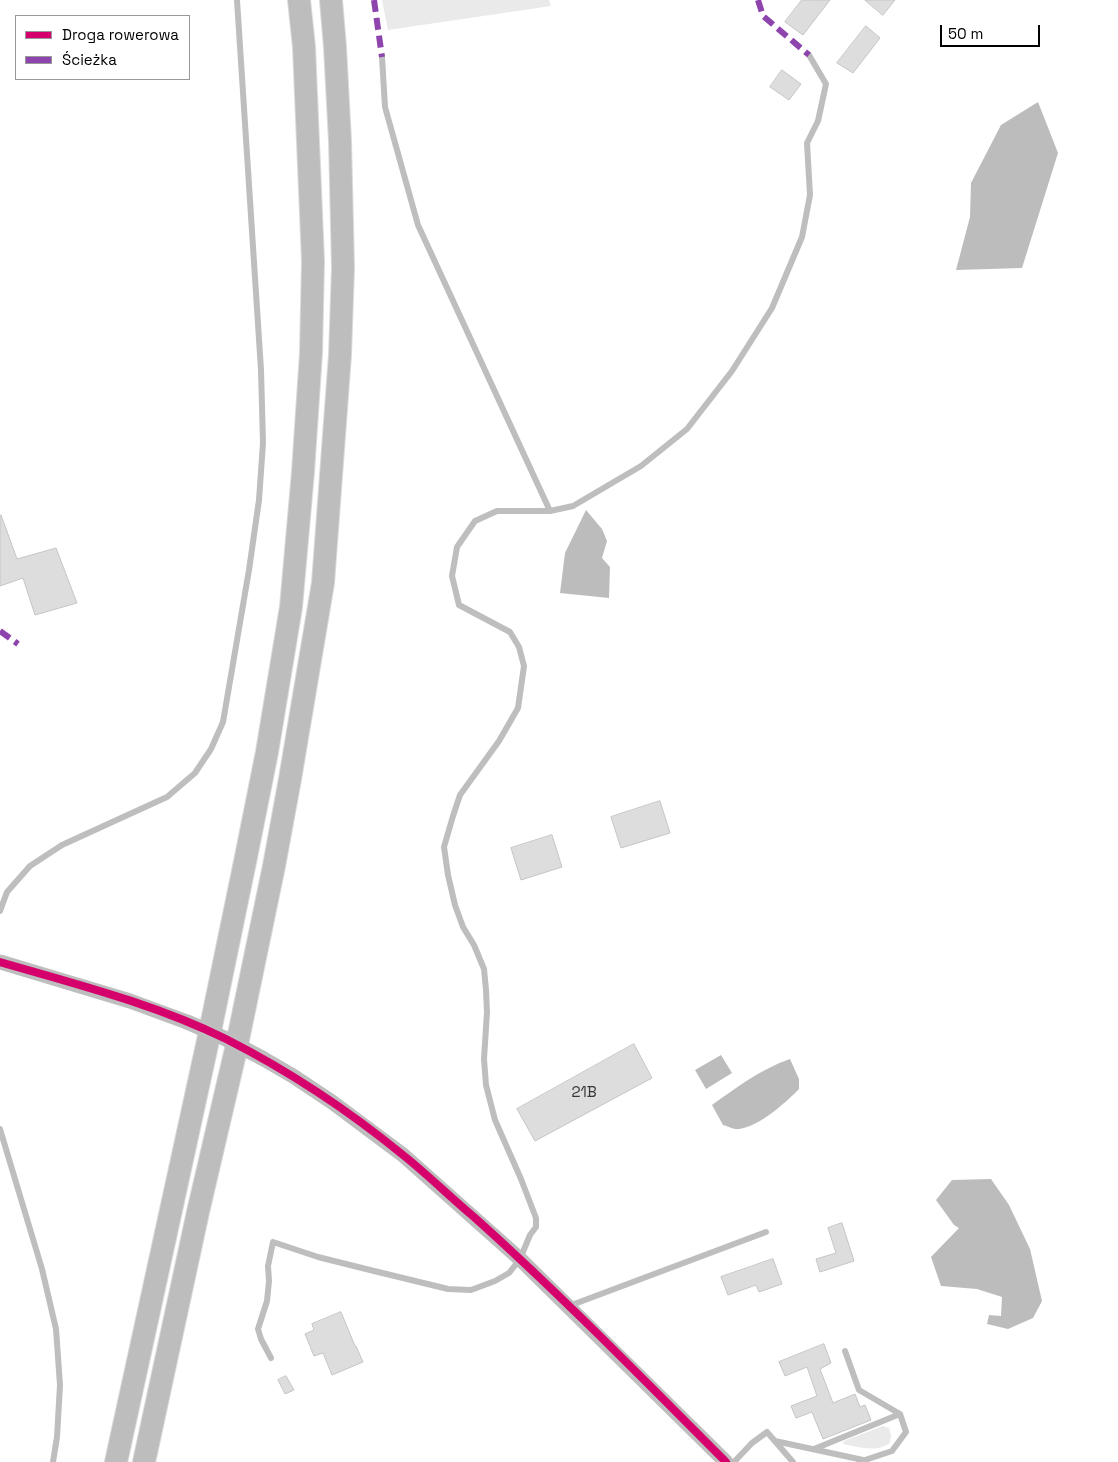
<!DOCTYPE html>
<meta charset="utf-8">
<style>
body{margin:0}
#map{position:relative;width:1118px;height:1462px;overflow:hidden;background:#fff;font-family:"Space Grotesk",sans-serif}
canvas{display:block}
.legend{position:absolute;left:15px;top:15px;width:175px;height:65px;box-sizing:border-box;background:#fff;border:1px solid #999;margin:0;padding:6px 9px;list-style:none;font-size:15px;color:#000}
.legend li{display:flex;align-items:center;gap:10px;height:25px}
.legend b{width:25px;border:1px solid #999}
.scale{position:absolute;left:940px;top:25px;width:100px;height:22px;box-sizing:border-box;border:2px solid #000;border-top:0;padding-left:6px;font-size:15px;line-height:18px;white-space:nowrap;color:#000;-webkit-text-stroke:4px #fff;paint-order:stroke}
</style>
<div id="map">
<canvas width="1118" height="1462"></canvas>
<ul class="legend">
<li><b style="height:6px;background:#d6006c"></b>Droga rowerowa</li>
<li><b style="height:6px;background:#8e44ad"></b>Ścieżka</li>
</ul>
<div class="scale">50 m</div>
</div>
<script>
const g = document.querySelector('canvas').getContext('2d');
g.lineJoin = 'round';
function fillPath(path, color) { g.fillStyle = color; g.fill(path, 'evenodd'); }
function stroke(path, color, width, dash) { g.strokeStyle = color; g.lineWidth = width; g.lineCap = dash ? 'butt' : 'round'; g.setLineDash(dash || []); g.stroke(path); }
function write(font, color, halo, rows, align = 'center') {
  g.font = font + ' "Space Grotesk",sans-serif'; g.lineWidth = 4; g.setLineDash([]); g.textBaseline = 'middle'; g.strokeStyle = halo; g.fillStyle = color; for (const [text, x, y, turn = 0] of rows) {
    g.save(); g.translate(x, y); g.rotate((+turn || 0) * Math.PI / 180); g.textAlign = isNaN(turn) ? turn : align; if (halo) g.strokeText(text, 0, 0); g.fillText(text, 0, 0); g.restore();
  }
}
const green = new Path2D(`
 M382 0H549L551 6 388 30Z
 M883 1426 889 1428 891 1436 890 1443C876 1453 859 1447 843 1444L844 1441Z`);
const water = new Path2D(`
 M1038 102 1058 153 1022 268 956 270 970 217 971 183 1001 125Z
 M586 510 602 529 607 541 602 558 610 567 609 598 560 593 565 553Z
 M721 1055 732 1073 706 1089 695 1070Z
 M790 1059 799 1079V1089C784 1104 760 1126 739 1129 734 1130 728 1126 723 1125L712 1105C737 1087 761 1069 790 1059Z
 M991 1179 1009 1205 1030 1249 1042 1301 1033 1318 1008 1329 987 1324 989 1315 1001 1316 1002 1297 977 1289 941 1286 931 1257 959 1228 954 1225 936 1200 952 1180Z`);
const building = new Path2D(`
 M802 0H830L803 35 785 22Z
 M865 0H895L883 15Z
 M866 26 880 38 853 73 837 63Z
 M782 70 801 84 789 100 770 87Z
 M1 515 17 559 56 548 77 603 35 615 23 578 0 586V516Z
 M660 801 670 833 621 848 611 817Z
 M552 835 562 867 521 880 511 848Z
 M634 1044 652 1078 535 1141 517 1109Z
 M842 1223 854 1261 820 1272 816 1259 836 1253 828 1228Z
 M773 1259 782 1284 759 1292 756 1285 728 1295 721 1277Z
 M341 1312 355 1346H356L363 1362 332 1375 323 1353 314 1356 305 1334 314 1330 312 1324Z
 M824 1344 831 1363 820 1369 833 1403 855 1394 860 1407 865 1405 871 1420 823 1439 812 1412 796 1418 791 1406 817 1396 807 1367 785 1376 779 1362Z
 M286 1376 294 1390 285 1394 278 1380Z`);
const service = new Path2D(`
 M382 57 385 107 418 225 550 511
 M0 911 7 892 30 866 62 845 167 797 195 773 211 749 223 722 249 570 259 500 263 443 261 370 237 0
 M0 1129 42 1269 56 1329 60 1385 57 1437 53 1462
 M569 1306 766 1232
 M845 1351 859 1390 900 1414 906 1432 892 1451 859 1462
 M271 1358 261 1339 258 1329 267 1301 269 1281 268 1266 273 1242 318 1257 370 1270 448 1289 471 1290 495 1281 509 1273 520 1259 530 1235 536 1227V1218L521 1179 495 1120 486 1085 484 1059 487 1012 486 990 484 969 474 945 463 927 455 905 448 875 444 847 453 816 460 795 499 741 518 708 524 666 519 647 510 632 459 605 452 576 457 547 475 521 497 511H550L573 506 641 466 687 429 732 371 772 308 802 237 810 195 807 143 818 121 826 84 809 55
 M775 1441 863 1460
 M814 1449 900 1414
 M734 1462 752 1443 767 1432 793 1462`);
const tertiary = new Path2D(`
 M0 962 130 1001 187 1022
 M262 1058 293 1076 332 1102 403 1155 520 1259 726 1462`);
const motorway = new Path2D(`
 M116 1462 209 1036 246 857 267 752 291 607 303 472 311 353 313 261 304 47 299 0
 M144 1462 198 1212 236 1049 274 866 290 779 323 583 340 355 343 268 340 141 335 47 331 0`);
const tertiaryBridge = new Path2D(`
 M187 1022 224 1038 262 1058`);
const quiet = new Path2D(`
 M374 0 382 57
 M758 0 763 16 809 55
 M0 631 18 644`);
const cycleway = new Path2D(`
 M0 962C76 984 155 1004 226 1039 289 1071 348 1110 403 1155 427 1174 450 1197 474 1217 561 1295 643 1379 726 1462`);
const numberNames = [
 ["21B",584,1093]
];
fillPath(green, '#eaeaea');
fillPath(water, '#bcbcbc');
fillPath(building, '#ddd');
stroke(building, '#c5c5c5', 1);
stroke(motorway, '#dbdbdb', 24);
stroke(service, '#bebebe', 6);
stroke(tertiary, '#bebebe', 15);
stroke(motorway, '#bdbdbd', 22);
stroke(tertiaryBridge, '#bebebe', 15);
stroke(quiet, '#8e44ad', 6, [12, 6]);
stroke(cycleway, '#d6006c', 8);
write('15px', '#373737', null, numberNames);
</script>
